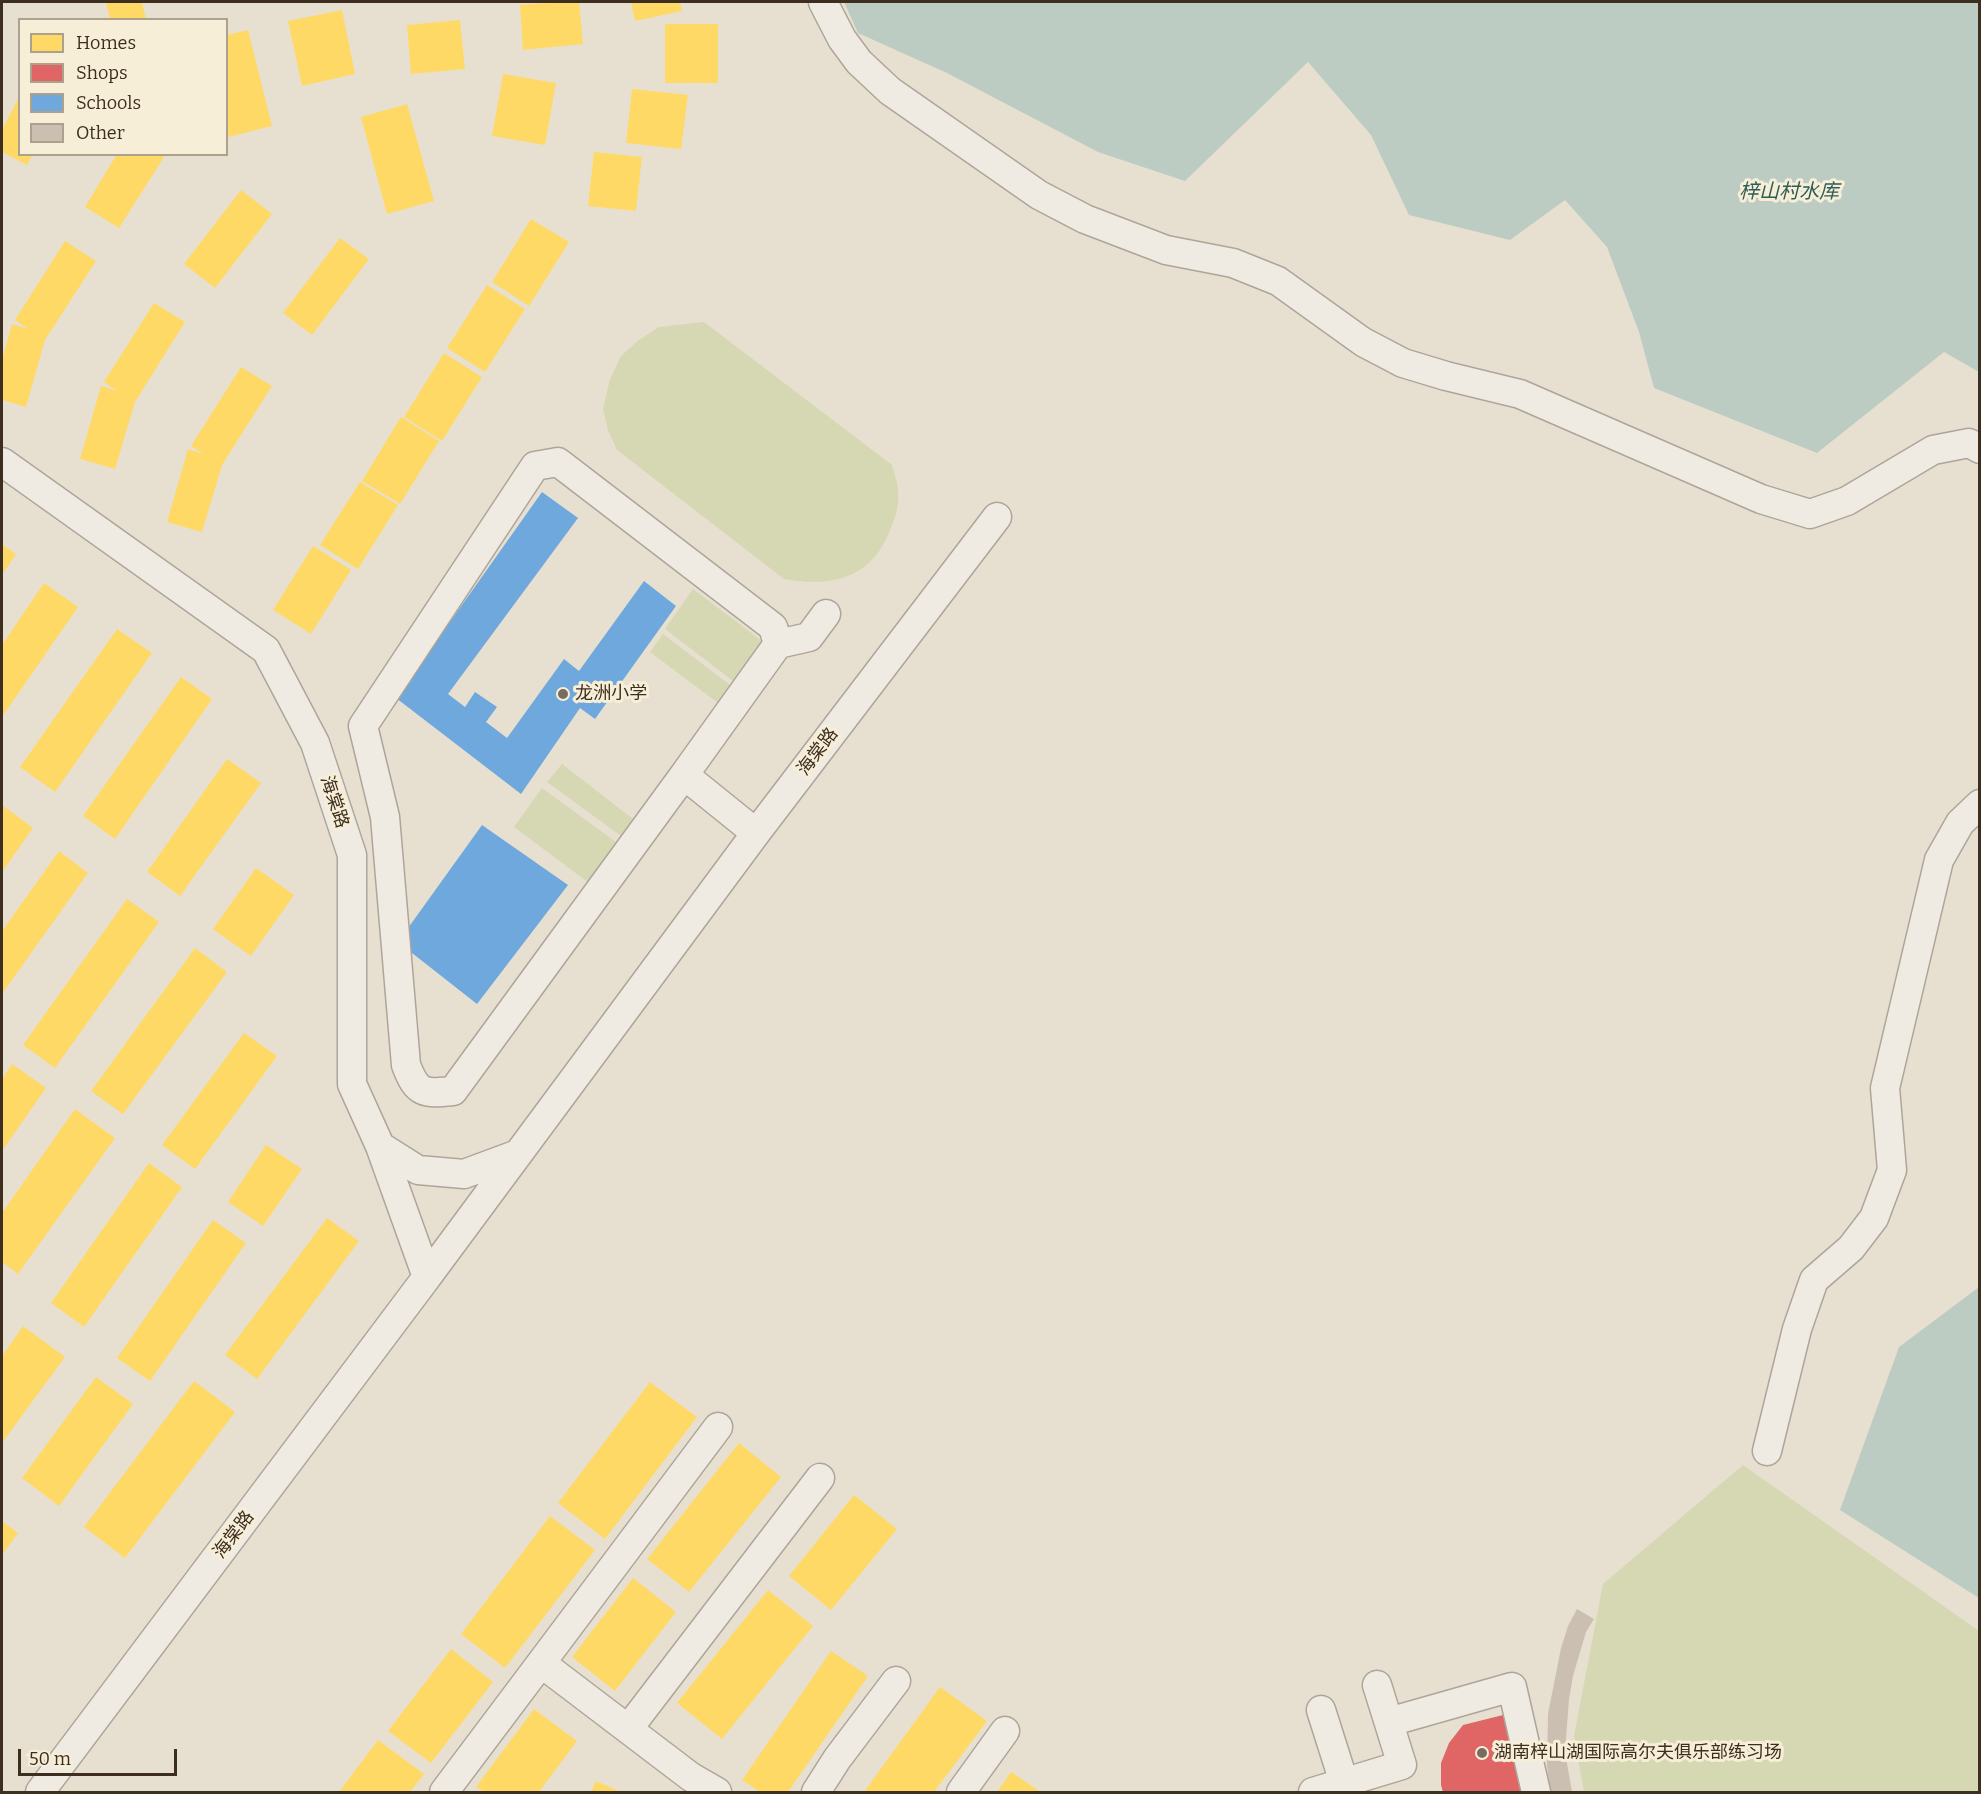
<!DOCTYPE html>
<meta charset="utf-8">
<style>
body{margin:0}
#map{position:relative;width:1981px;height:1794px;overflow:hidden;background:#e7e0d1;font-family:Bitter,serif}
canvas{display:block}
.frame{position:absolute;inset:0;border:3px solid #3d2e20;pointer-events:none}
.legend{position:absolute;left:18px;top:18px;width:210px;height:138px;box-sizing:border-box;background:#f7eed8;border:2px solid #ada18e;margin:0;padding:8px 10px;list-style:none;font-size:18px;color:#3d2e20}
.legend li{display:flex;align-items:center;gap:12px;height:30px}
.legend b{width:30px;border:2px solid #ada18e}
.scale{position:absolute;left:18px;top:1749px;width:159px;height:27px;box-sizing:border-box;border:3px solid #3d2e20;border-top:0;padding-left:8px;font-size:18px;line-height:21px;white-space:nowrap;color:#3d2e20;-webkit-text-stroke:4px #f7eed8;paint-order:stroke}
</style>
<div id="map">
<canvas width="1981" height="1794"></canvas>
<div class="frame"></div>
<ul class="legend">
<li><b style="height:16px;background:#ffd966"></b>Homes</li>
<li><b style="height:16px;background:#e06666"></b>Shops</li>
<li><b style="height:16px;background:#6fa8dc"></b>Schools</li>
<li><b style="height:16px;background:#cbbfb2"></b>Other</li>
</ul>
<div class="scale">50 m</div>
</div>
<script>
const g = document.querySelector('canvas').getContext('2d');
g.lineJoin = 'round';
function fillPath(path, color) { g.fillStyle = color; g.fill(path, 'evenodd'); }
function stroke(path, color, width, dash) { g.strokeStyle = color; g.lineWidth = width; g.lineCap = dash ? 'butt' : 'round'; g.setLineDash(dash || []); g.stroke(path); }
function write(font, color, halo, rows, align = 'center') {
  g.font = font + ' Bitter,"Noto Sans SC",serif'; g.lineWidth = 6; g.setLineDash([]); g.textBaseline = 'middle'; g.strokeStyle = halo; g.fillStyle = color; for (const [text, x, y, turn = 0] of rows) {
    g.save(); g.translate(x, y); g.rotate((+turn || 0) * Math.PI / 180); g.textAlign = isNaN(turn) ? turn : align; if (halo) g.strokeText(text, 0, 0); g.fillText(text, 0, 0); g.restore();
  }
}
const green = new Path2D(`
 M704 322 892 465C894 473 898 483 898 492 900 505 894 521 889 533 869 580 830 587 784 579L617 450 608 430 603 409 610 379 621 356 639 340 659 327Z
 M693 589 766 644 737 684 665 629Z
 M663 634 734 688 722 706 650 652Z
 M562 764 633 819 621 836 547 782Z
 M542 788 616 842 589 883 514 827Z
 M1743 1465 1979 1631V1792H1584L1574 1736 1603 1584Z`);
const water = new Path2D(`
 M844 2H1979V372L1944 352 1817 453 1654 388 1639 332 1607 247 1565 200 1510 240 1409 215 1371 135 1308 62 1185 181 1098 152 947 73 858 33Z
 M1979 1287V1598L1840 1510 1899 1347Z`);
const homes = new Path2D(`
 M106 2H142L146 20H110Z
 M561 2H579L583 44 523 50 520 5Z
 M631 2H680L682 11 635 21Z
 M342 10 355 74 302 86 288 21Z
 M460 20 465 69 411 74 407 25Z
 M665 24H718V83H665Z
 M248 30 272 126 229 137 226 125V35Z
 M503 74 556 83 545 145 492 136Z
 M632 89 688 95 681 149 626 143Z
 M20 95V154H33L27 165 2 152V130Z
 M407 104 434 201 387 214 361 117Z
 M594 152 642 157 636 211 588 206Z
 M117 154H166L119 228 85 207Z
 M241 190 272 214 215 288 184 264Z
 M531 219 569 242 529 306 492 282Z
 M340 238 369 259 312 335 283 313Z
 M65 241 96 261 45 340 26 407 2 400V360L12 324 28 329 15 320Z
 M487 285 525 309 485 372 447 348Z
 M154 303 185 322 135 402 115 469 80 459 101 386 117 391 104 382Z
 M444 353 482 377 442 441 404 417Z
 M241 367 272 386 222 465 202 532 167 522 188 449 204 454 191 446Z
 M401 417 439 441 400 504 362 481Z
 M360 482 398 505 358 569 320 545Z
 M2 544 16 554 2 575Z
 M313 546 351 570 311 634 273 610Z
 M44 583 78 607 2 717V645Z
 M117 629 152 653 55 792 20 767Z
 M181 677 212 699 115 839 83 816Z
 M227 759 261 783 180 896 147 872Z
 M2 805 33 828 2 872Z
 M59 851 88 873 2 994V931Z
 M256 868 294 895 251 956 213 929Z
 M127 899 159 922 55 1068 23 1045Z
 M195 948 227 972 123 1114 91 1091Z
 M244 1033 277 1056 195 1169 162 1145Z
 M12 1064 46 1088 2 1151V1079Z
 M75 1109 115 1138 18 1274 2 1262V1213Z
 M266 1145 302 1169 263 1226 228 1202Z
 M149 1163 182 1187 84 1327 51 1303Z
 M327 1218 359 1241 257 1379 225 1355Z
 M213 1220 246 1243 150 1381 117 1358Z
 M23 1326 65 1357 2 1443V1356Z
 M96 1377 133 1404 59 1506 22 1478Z
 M194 1381 235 1412 125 1558 84 1527Z
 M650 1382 697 1417 605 1539 558 1503Z
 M739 1443 781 1477 689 1592 647 1559Z
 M854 1495 897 1529 831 1610 789 1576Z
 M550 1516 595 1550 505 1668 461 1634Z
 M2 1521 18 1533 2 1555Z
 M633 1578 676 1612 615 1691 572 1657Z
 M768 1590 813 1626 722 1739 677 1703Z
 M451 1649 493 1682 431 1763 388 1731Z
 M831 1651 868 1676 788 1792H760L742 1780Z
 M940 1687 987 1721 934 1792H864Z
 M534 1709 577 1741 539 1792H484L476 1787Z
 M378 1740 424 1774 410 1792H339Z
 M1011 1772 1041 1792H997Z
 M596 1781 621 1792H591Z`);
const shops = new Path2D(`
 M1511 1713 1528 1792H1443L1441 1785V1763L1449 1743 1463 1725Z`);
const schools = new Path2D(`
 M542 492 578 518 448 694 465 707 475 692 497 707 486 722 507 738 564 659 579 671 644 581 676 606 595 719 580 708 521 794 396 698Z
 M482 825 568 885 477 1004 398 942Z`);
const building = new Path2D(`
 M1577 1609 1594 1619 1586 1632 1573 1676 1569 1699 1565 1752 1572 1792H1550L1547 1765 1548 1714 1561 1648 1568 1626Z`);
const minor = new Path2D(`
 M823 2 842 39 859 62 890 91 1039 195 1085 219 1166 250 1233 263 1278 281 1363 342 1403 363 1446 376 1520 394 1761 499 1810 514 1847 501 1933 450 1969 443 1980 449
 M2 462 266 650 315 743 352 855V1084L380 1146 427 1277 40 1792
 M778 644 809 637 826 614
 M684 775 453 1091C424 1094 417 1094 406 1065L385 817 363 726 535 466 558 462 773 627 778 644 684 775 756 833
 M380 1146 418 1170 464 1174 518 1154
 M427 1277 756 833 997 517
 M1767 1451 1797 1329 1814 1280 1851 1248 1874 1218 1892 1170 1885 1088 1939 860 1960 823 1980 804
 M541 1663 718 1427
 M1321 1710 1347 1792
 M1389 1722 1512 1687 1536 1792
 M628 1729 820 1478
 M444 1792 541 1663 691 1777 717 1792
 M816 1792 837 1759 896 1681
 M961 1792 1005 1731
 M1313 1792 1402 1765 1377 1685`);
const markers = [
 [563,694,6,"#786c5e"],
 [1482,1753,6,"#786c5e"]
];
const poiNames = [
 ["龙洲小学",575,694],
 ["湖南梓山湖国际高尔夫俱乐部练习场",1494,1753]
];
const streetNames = [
 ["海棠路",818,752,-53],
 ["海棠路",334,802,72],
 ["海棠路",234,1535,-53]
];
const waterNames = [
 ["梓山村水库",1789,192]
];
fillPath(green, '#d6d7b3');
fillPath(water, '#bcccc2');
fillPath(homes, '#ffd966');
fillPath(shops, '#e06666');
fillPath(schools, '#6fa8dc');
fillPath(building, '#cbbfb2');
stroke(minor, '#ada599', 31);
stroke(minor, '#efebe3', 28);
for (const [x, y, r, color] of markers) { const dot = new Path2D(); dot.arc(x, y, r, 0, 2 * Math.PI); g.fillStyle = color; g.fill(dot); stroke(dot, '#f7eed8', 2); }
write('18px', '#3d2e20', '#f7eed8', poiNames, 'left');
write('18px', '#3d2e20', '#f7eed8', streetNames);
write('italic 20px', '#2f5d5a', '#f7eed8', waterNames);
</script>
